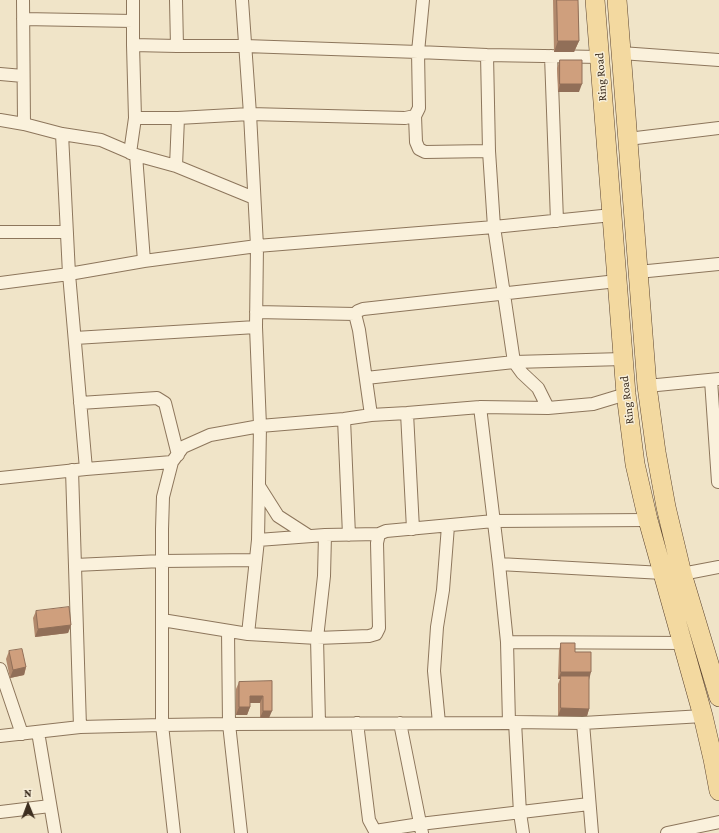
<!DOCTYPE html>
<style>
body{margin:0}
#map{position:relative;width:719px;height:833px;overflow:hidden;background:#f0e4c8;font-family:"Crimson Pro",serif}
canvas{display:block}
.north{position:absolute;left:8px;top:785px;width:40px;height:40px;-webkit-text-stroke:3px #f7eed8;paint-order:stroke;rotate:359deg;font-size:11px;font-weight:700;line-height:16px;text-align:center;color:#3d2e20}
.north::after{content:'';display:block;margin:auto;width:14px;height:18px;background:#3d2e20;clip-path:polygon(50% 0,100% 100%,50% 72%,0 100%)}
</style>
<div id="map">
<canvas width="719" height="833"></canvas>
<div class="north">N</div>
</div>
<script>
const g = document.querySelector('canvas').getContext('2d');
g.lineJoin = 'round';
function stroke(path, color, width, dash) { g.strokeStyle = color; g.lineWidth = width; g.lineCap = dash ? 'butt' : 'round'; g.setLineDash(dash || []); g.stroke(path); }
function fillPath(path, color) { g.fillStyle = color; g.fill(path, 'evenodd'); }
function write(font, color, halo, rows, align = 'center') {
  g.font = font + ' "Crimson Pro",serif'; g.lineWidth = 3; g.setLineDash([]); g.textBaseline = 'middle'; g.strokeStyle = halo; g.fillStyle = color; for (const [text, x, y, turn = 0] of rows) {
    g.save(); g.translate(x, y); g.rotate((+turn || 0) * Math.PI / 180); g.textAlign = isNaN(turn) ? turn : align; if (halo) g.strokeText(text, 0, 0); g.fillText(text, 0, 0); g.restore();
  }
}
const street = new Path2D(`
 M23 0 24 124
 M176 0 177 46
 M242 0 250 114 257 246 256 327 260 426 258 540 248 634
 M23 19 133 21
 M133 45 177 46H245L418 52 487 55 600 57
 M621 53 719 60
 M487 55 489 151 494 227 514 362 522 373 538 388 548 408
 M551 56 557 221
 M0 74 23 76
 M415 116 416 142 419 149 425 152 489 151
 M135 118H178L250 114 405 118 415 116 419 108 418 52 423 0
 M0 120 24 124 62 134 101 140 136 155 176 166 254 198
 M62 134 69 274 86 469
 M628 139 719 128
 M130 153 135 118 133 45V0
 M136 155 144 261
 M176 166 178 118
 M0 232H67
 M638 272 719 264
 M0 283 69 274 144 261 257 246 494 227 612 215
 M256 312 355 314
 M75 338 256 327
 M366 378 514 362 623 359
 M711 380 718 482
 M647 386 719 379
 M80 403 157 398 165 403 178 455
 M480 407 499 564 507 642 509 723
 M407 413 413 529
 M371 415 359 330 355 314 358 311 363 309 617 281
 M344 419 349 535
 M72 470 80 727
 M0 478 86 469 172 462
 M259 486 278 516 309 536
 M258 540 325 535 379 534
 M499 564 663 573
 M75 565 162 561 256 560
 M682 574 719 567
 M162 620 248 634 317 638 369 636 376 634 379 628 377 543 379 534 386 531 494 521 648 520
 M228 631 229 724 241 833
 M507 642 683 643
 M0 669 22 734
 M515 722 520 813 523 833
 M319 723 317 638 324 576 325 535
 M357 723 369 820 375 831 420 824 589 804
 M400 723 422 833
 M439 723 434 671 437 627 443 590 448 526
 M583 723 592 833
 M38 732 55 833
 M0 736 80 727 162 725 229 724 509 723 515 722 583 723 703 716
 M0 812 50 806
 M174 833 162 725V529L163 497 172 462 183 447 210 435 260 426 344 419 371 415 407 413 480 407 548 408 593 404 626 394
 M667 833 719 822`);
const primary = new Path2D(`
 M595 0 626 394 635 464 648 520 703 716 713 759 719 791
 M617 0 647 386 656 452 666 507 682 574 719 697`);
const wall = new Path2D(`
 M553 0H578L579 41 574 52H554Z
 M560 60 579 92H558L557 68Z
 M36 611 71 625 68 633 35 637 33 618Z
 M561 643 575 652 589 677V709L587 716H558V684L560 679H558L559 650Z
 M9 651 26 667 24 675 10 678 6 659Z
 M272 681 269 718H260V703H250V707L247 715H236V689L239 682Z`);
const shadedWall = new Path2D(`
 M558 41H579L574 52H554Z
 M560 84H582L579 92H558Z
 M71 625 68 633 35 637 38 629Z
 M26 667 24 675 10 678 13 670Z
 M561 672H591L589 680 561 676 560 679H558Z
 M250 696H263L260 703H247Z
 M239 707H250L247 715H236Z
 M561 708 589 709 587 716H558Z
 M263 711H272L269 718H260Z`);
const building = new Path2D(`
 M557 0H578L579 41H558Z
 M560 60H582V84H560Z
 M69 607 71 625 38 629 36 611Z
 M561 643H575V652H591V672H561Z
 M22 649 26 667 13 670 9 651Z
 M561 676H589V709L561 708Z
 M272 681V711H263V696H250V707H239V682Z`);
const streetNames = [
 ["Ring Road",601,77,-94],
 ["Ring Road",627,400,-97]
];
stroke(street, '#8d765c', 14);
stroke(primary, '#5b4430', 20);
stroke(street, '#faf1dc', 12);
stroke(primary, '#f3d9a0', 19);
fillPath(wall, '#b2896c');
fillPath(shadedWall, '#916f58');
fillPath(building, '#cf9f7d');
stroke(building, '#916f58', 1);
write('12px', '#3d2e20', '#f7eed8', streetNames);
</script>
